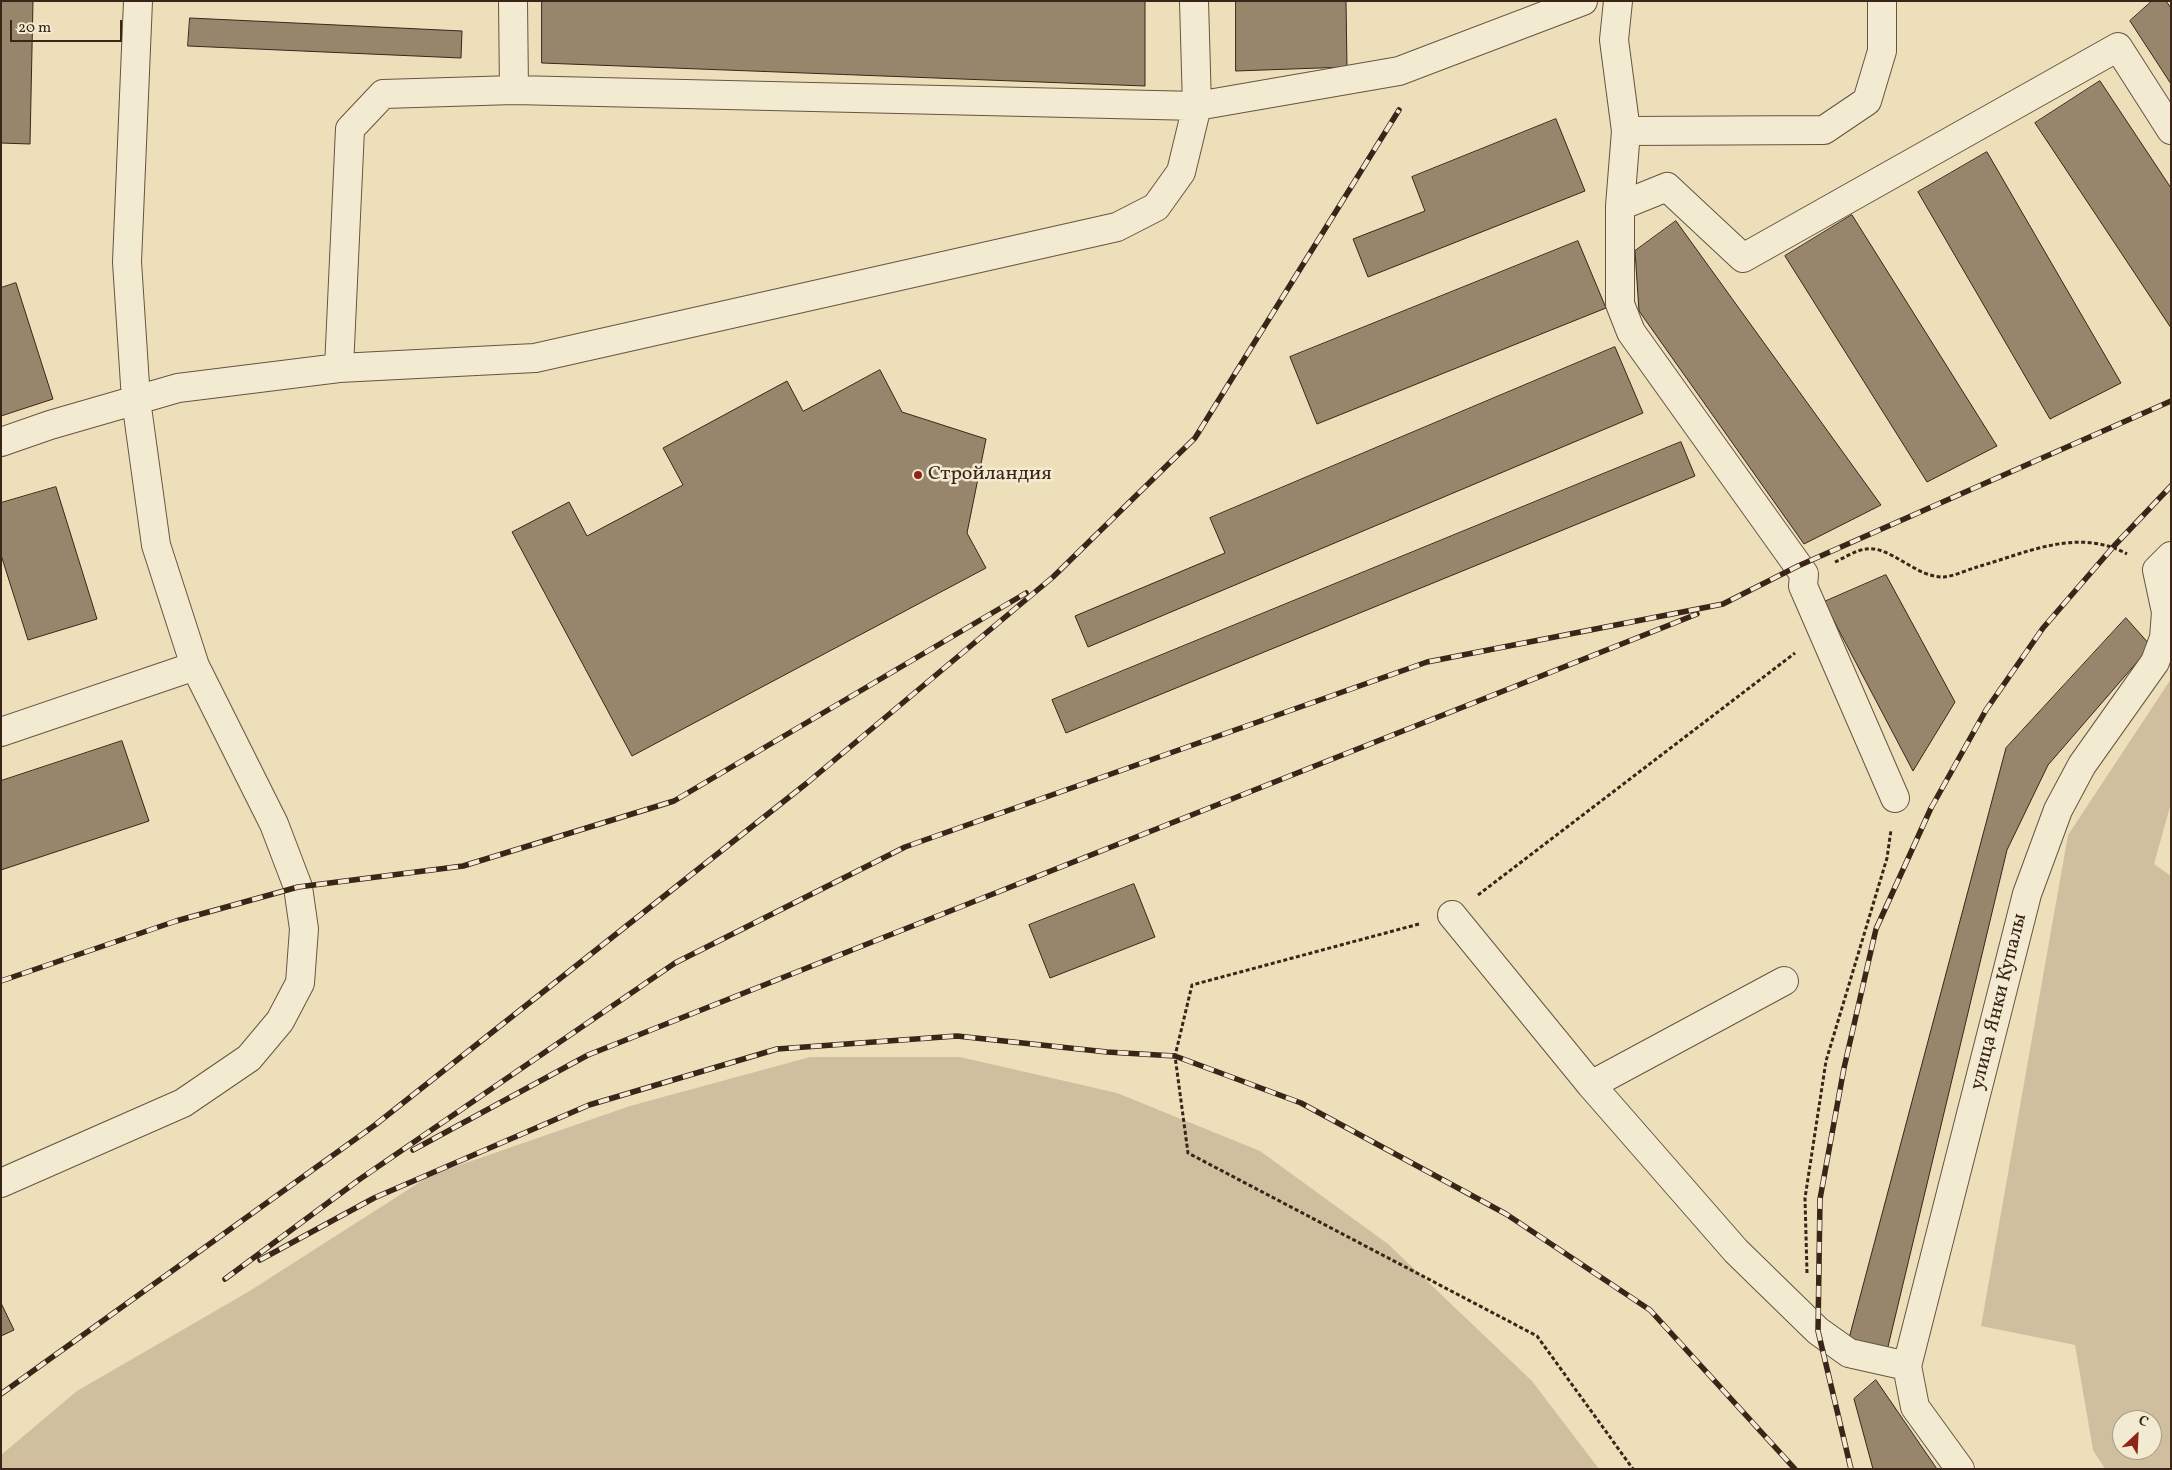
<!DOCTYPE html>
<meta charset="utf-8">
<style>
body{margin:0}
#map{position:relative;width:2172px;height:1470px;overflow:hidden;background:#eddfba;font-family:Vollkorn,serif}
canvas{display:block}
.frame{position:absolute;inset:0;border:2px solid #3a2518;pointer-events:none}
.north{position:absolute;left:2112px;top:1410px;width:50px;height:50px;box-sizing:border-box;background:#f3ead2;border:1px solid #a99b88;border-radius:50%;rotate:25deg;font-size:14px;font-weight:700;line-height:20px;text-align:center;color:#3a2518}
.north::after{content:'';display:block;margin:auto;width:18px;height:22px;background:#8f2418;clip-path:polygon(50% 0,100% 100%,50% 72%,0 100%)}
.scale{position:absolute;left:10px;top:20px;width:112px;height:22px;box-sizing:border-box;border:2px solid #3a2518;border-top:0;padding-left:6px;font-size:15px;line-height:18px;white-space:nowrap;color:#3a2518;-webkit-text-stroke:4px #f3ead2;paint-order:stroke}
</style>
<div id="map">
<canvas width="2172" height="1470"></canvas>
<div class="frame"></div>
<div class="north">С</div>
<div class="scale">20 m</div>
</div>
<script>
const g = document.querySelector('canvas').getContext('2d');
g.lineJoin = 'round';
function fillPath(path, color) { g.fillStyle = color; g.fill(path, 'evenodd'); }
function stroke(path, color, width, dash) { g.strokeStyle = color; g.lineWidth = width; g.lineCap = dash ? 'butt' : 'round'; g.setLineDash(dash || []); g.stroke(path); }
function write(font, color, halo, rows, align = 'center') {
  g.font = font + ' Vollkorn,serif'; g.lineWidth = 5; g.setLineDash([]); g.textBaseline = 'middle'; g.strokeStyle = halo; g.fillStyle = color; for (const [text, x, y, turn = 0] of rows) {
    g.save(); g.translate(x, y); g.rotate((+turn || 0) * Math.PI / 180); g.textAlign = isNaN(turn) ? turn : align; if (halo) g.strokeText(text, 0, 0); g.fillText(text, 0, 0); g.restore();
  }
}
const green = new Path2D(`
 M2171 679V803L2154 864 2171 876V1469H2105L2093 1450 2075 1345 1981 1326 2068 835ZM2122 1420H2152V1450H2122Z
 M810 1057H960L1117 1093 1260 1151 1388 1244 1532 1381 1599 1469H1V1455L77 1391 248 1292 431 1175 630 1106Z`);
const building = new Path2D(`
 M1 1H33L30 144 1 143Z
 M542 1H1145V86L542 63Z
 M1236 1H1346L1347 67 1236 71Z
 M2152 1H2166L2171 8V84L2130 21Z
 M190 18 462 31 461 58 188 46Z
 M2100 81 2171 188V328L2035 123Z
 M1556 119 1585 191 1368 277 1353 239 1425 211 1412 177Z
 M1987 152 2121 383 2050 419 1918 192Z
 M1852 215 1997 446 1927 482 1785 256Z
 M1676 221 1881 505 1804 544 1639 311 1635 251Z
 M1578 241 1606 308 1317 424 1290 357Z
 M16 283 53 399 1 416V288Z
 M1615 347 1643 413 1088 647 1075 616 1225 553 1210 518Z
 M880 370 902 412 986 439 967 533 986 568 632 756 512 532 569 502 587 536 683 485 663 448 787 381 803 411Z
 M1681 442 1695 476 1066 733 1052 700Z
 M56 487 97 619 28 640 1 555V503Z
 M1886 575 1955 702 1913 771 1824 602Z
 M2126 618 2151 646 2048 765 2007 850 1886 1355 1848 1342 2006 748Z
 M122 741 149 821 1 870V781Z
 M1134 884 1155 937 1050 978 1029 925Z
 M1 1303 14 1330 1 1336Z
 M1876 1380 1937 1469H1873L1854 1399Z`);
const path = new Path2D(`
 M1835 562C1844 558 1856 550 1866 549 1890 545 1916 578 1944 577 1954 576 1967 570 1977 567 2026 553 2078 527 2127 554
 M1478 895 1795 653
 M1419 924 1192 985 1175 1056 1188 1153 1537 1336 1633 1469
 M1807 1273 1805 1198 1826 1061 1887 858 1891 830`);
const minor = new Path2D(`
 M1618 1 1614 40 1626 131 1620 206V304L1631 332 1804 574 1803 586 1895 798
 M514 90 1197 106 1399 71 1583 1
 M1626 131 1824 130 1867 101 1882 51V1
 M1620 206 1667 187 1743 258 2118 47 2171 130
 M339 368 350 129 383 94 514 90 513 1
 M1 442 50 425 178 388 339 368 535 358 1117 227 1156 207 1181 172 1197 106 1194 1
 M1 732 195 666 156 545 136 400 127 262 138 1
 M1452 915 1591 1085 1736 1251 1818 1331 1849 1353 1907 1366
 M1591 1085 1784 981
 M1 1183 183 1103 249 1058 280 1021 300 983 304 929 298 887 274 824 195 666
 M1960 1469 1915 1407 1907 1366 2027 894 2058 810 2082 765 2155 662 2164 638 2166 612 2157 570 2171 556`);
const rail = new Path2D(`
 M1 981 176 921 298 887 463 866 674 801 1026 593
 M413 1150 588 1055 1697 614
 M260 1260 374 1198 589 1105 777 1049 957 1036 1107 1052 1175 1056 1301 1103 1506 1214 1650 1310 1795 1469
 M225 1279 360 1179 675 963 905 847 1427 662 1723 604 1798 566 2171 401
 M1 1394 375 1125 807 783 1053 577 1195 438 1399 110
 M1851 1469 1818 1331 1820 1199 1844 1068 1876 929 1931 808 1986 710 2043 628 2114 546 2171 486`);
const markers = [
 [918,475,5,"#8f2418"]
];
const poiNames = [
 ["Стройландия",928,475]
];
const streetNames = [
 ["улица Янки Купалы",2000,1002,-76]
];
fillPath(green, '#cfbf9e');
fillPath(building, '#97866c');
stroke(building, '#3a2518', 1);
stroke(minor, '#675440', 30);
stroke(path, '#3a2518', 3, [4, 2.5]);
stroke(minor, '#f3ead2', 28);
stroke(rail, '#3a2518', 5.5);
stroke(rail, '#f3ead2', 4, [11]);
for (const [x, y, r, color] of markers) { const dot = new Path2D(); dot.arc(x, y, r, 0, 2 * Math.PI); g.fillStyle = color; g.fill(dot); stroke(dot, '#f3ead2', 2); }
write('20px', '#3a2518', '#f3ead2', poiNames, 'left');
write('20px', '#3a2518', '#f3ead2', streetNames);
</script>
